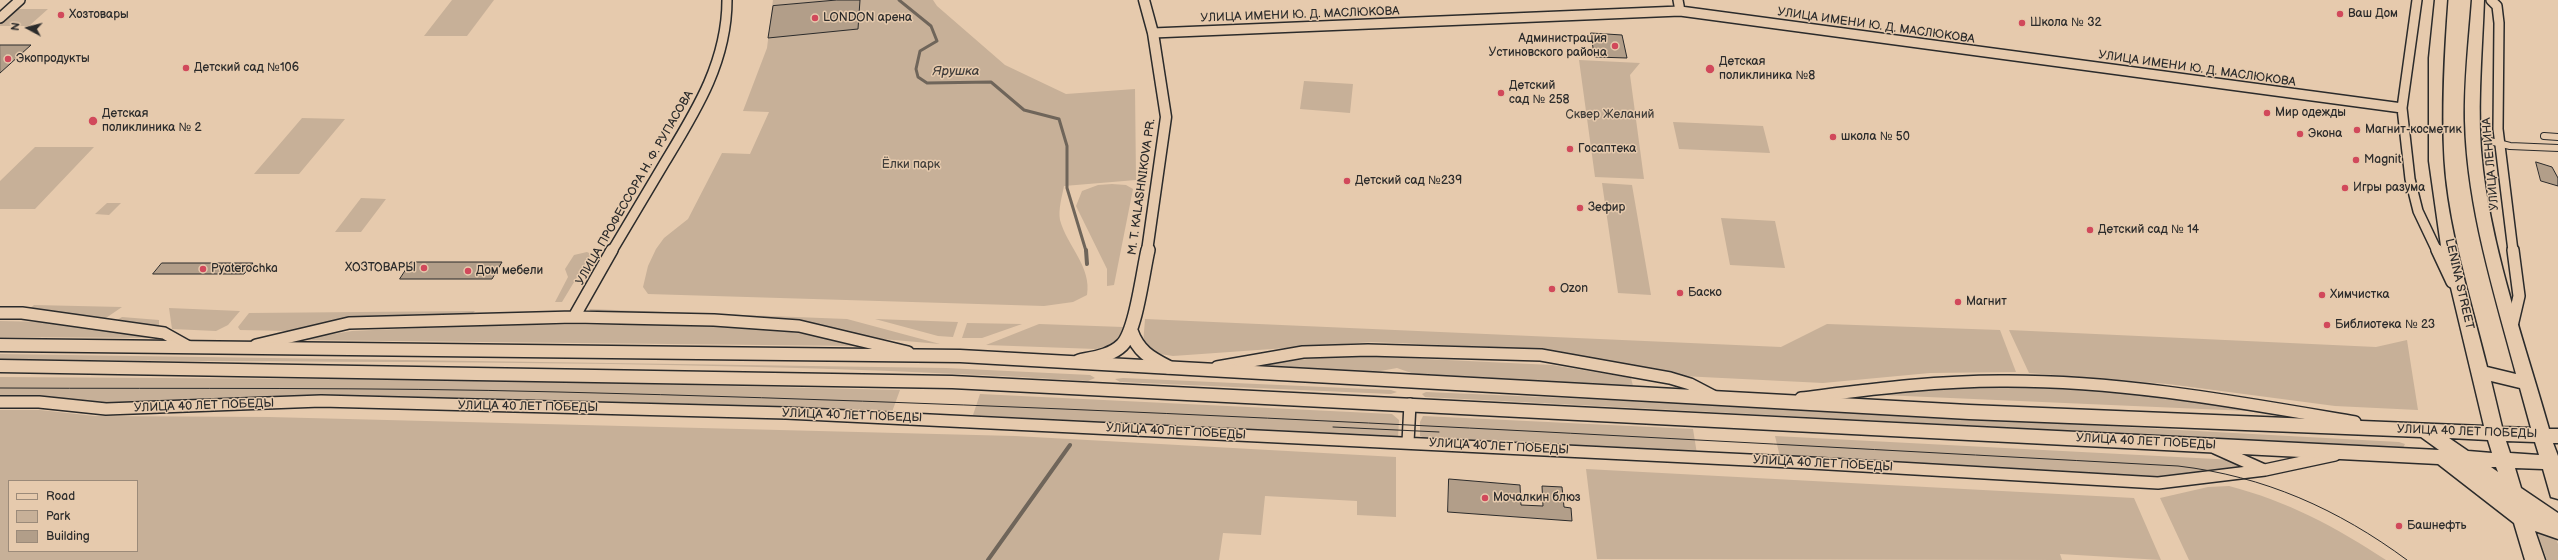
<!DOCTYPE html>
<meta charset="utf-8">
<style>
body{margin:0}
#map{position:relative;width:2558px;height:560px;overflow:hidden;background:#e6caad;font-family:"Balsamiq Sans",sans-serif}
canvas{display:block}
.legend{position:absolute;left:8px;top:480px;width:130px;height:72px;box-sizing:border-box;background:#e6caad;border:1px solid #9b8a79;margin:0;padding:5px 7px;list-style:none;font-size:12px;color:#2b2b2b}
.legend li{display:flex;align-items:center;gap:8px;height:20px}
.legend b{width:20px;border:1px solid #9b8a79}
.north{position:absolute;left:8px;top:8px;width:40px;height:40px;-webkit-text-stroke:3px #e6caad;paint-order:stroke;rotate:277deg;font-size:11px;font-weight:700;line-height:16px;text-align:center;color:#2b2b2b}
.north::after{content:'';display:block;margin:auto;width:14px;height:18px;background:#2b2b2b;clip-path:polygon(50% 0,100% 100%,50% 72%,0 100%)}
</style>
<div id="map">
<canvas width="2558" height="560"></canvas>
<ul class="legend">
<li><b style="height:5px;background:#e6caad"></b>Road</li>
<li><b style="height:11px;background:#c7b098"></b>Park</li>
<li><b style="height:11px;background:#b29e89"></b>Building</li>
</ul>
<div class="north">N</div>
</div>
<script>
const g = document.querySelector('canvas').getContext('2d');
g.lineJoin = 'round';
function fillPath(path, color) { g.fillStyle = color; g.fill(path, 'evenodd'); }
function stroke(path, color, width, dash) { g.strokeStyle = color; g.lineWidth = width; g.lineCap = dash ? 'butt' : 'round'; g.setLineDash(dash || []); g.stroke(path); }
function write(font, color, halo, rows, align = 'center') {
  g.font = font + ' "Balsamiq Sans",sans-serif'; g.lineWidth = 3; g.setLineDash([]); g.textBaseline = 'middle'; g.strokeStyle = halo; g.fillStyle = color; for (const [text, x, y, turn = 0] of rows) {
    g.save(); g.translate(x, y); g.rotate((+turn || 0) * Math.PI / 180); g.textAlign = isNaN(turn) ? turn : align; if (halo) g.strokeText(text, 0, 0); g.fillText(text, 0, 0); g.restore();
  }
}
const green = new Path2D(`
 M452 0H494L467 36H424Z
 M773 0H933L937 6 1005 65 1066 94 1135 89 1136 180 1064 186C1062 196 1058 210 1060 220 1067 246 1092 267 1087 295L1073 302 1044 306 648 294 643 287 648 266 656 249 664 238 688 219 722 153 750 154 769 112 743 111 767 48Z
 M15 9H48L29 26H0V22Z
 M1579 60 1640 63 1630 75 1644 179 1595 177Z
 M1304 81 1353 84 1350 113 1300 109Z
 M302 118 345 119 299 174H254Z
 M1673 122 1763 126 1770 153 1679 149Z
 M35 147H94L35 209H0V181Z
 M1602 183 1632 185 1651 295 1618 293Z
 M1112 184 1126 185 1133 189 1114 285 1107 286V269L1076 206 1082 191 1098 185Z
 M361 198 386 199 361 232H335Z
 M107 203H121L109 215 95 214Z
 M1721 218 1775 221 1785 268 1730 265Z
 M587 252 591 254 562 302H555L568 277 565 269 574 255Z
 M34 305 122 307 103 320 27 311Z
 M169 308 240 311 228 325 216 331 172 329Z
 M589 309 847 319 940 344 593 314Z
 M475 311 471 315 354 319 288 331 240 330 238 327 249 313Z
 M122 317 159 320V328L114 322Z
 M875 319 958 322 953 337 938 336Z
 M1145 319 1781 347 1827 324 2000 330 2016 372 1930 373 1823 383 1682 376 1536 349 1371 342 1173 356 1153 353 1143 345Z
 M0 321 48 322 156 338 0 337Z
 M967 323 1022 324 982 338H962Z
 M1039 324 1123 327C1118 342 1111 345 1096 349L986 345Z
 M487 325H673L768 328 816 336 858 346 295 340 352 331Z
 M2009 330 2376 347 2407 340 2418 410 2335 406 2168 384 2029 373Z
 M0 354 946 368 1090 375 1095 378 1088 381C726 358 362 364 0 359Z
 M1341 355 1552 365 1631 378 1633 386 1414 374 1397 368 1375 372 1257 365Z
 M0 377 476 380 900 390 892 412 460 403 111 407 0 399Z
 M1123 378 1391 390 1397 392 1391 394 1120 382 1115 379Z
 M1942 386 2069 388 2181 399 2271 412 1882 395Z
 M1426 392 1702 404 2399 442 2405 444 2403 448 1425 397 1422 394Z
 M980 394 1392 414 1399 420 1398 438 973 415Z
 M0 410H40L95 416 269 417 1015 436 1396 457V517L1357 515V501L1265 496 1261 535 1223 533 1219 560H0ZM9 481H137V551H9Z
 M1423 416 1693 429 1697 454 1425 438 1420 436V422Z
 M1775 436 2235 460 2250 467 2157 478 1780 457Z
 M1586 469 2134 498 2161 560 2060 554 2062 560 1597 559Z
 M2229 486C2287 501 2336 527 2386 560H2189L2160 498 2208 487Z
 M2536 529 2554 534 2558 544V560H2547Z`);
const streamFar1 = new Path2D(`
 M899 0 931 26 937 41 920 51 916 69 918 77 927 83 991 82 1024 110 1059 119 1067 146V188L1086 251`);
const stream = new Path2D(`
 M1086 250 1087 264
 M988 560 1070 445`);
const building = new Path2D(`
 M837 0H860L858 29 768 38 773 6Z
 M1591 33 1622 35 1627 58 1595 57Z
 M0 45H31L0 73Z
 M2536 162 2552 167 2558 178V186L2541 181Z
 M411 262H502L492 279H400Z
 M162 263H253L244 274H153Z
 M1449 479 1520 485 1521 505 1543 506 1542 486 1562 487 1564 507 1571 508 1572 521 1448 512Z`);
const pedestrian = new Path2D(`
 M2544 136 2558 137
 M2486 140 2510 146 2558 148`);
const minorFar1 = new Path2D(`
 M1678 0 1680 11
 M2417 0 2402 108 2410 179 2418 211 2437 251
 M2491 0 2497 6 2499 23 2498 129 2513 251
 M0 18 20 0
 M1153 33 1680 11 2402 108
 M612 251C629 222 647 192 665 162 696 111 727 62 727 0`);
const minor = new Path2D(`
 M2437 250 2452 282
 M0 313H22L164 333 189 347
 M574 317 612 250
 M2512 326 2519 296 2513 250
 M256 345 349 323 574 317 714 320 799 326 908 352
 M1217 367 1303 352 1368 350 1541 355 1670 378 1690 384 1713 396
 M1801 398C1867 390 1933 381 2000 381 2119 380 2238 402 2355 422
 M0 402H39L106 409 321 401 786 413 1811 463 2158 483 2265 470 2335 455
 M1408 442 1410 404
 M2215 448 2264 470`);
const tertiaryFar1 = new Path2D(`
 M1144 0 1153 33 1166 117 1147 251`);
const tertiary = new Path2D(`
 M1131 331C1138 351 1150 358 1168 367
 M1079 361C1093 358 1111 356 1122 345 1136 331 1143 271 1148 250`);
const primary = new Path2D(`
 M2435 0H2447C2443 53 2440 107 2443 160 2447 227 2471 302 2487 367L2516 374C2494 292 2467 207 2465 121 2464 81 2469 40 2472 0H2484C2482 57 2476 114 2483 170 2494 258 2525 344 2549 429H2558V443H2553L2558 456V499L2551 497 2543 469 2515 468 2521 488 2558 513V539L2535 531 2545 560H2525L2514 523 2438 464 952 388 0 372V360L952 376 2439 450 2421 437 1969 419 960 362 0 351V339L960 350 1969 405 2484 426 2441 246 2429 161V58ZM2491 381 2520 388 2531 428 2502 427ZM2449 438 2488 440 2492 453 2468 451ZM2506 441 2535 442 2539 455 2510 453ZM2491 467H2496L2498 472Z`);
const tram = new Path2D(`
 M0 388C186 389 372 387 559 392 1099 405 1638 437 2178 466 2264 476 2338 509 2407 560
 M1333 427 1439 432`);
const markers = [
 [2340,14,4,"#d1495b"],
 [61,15,4,"#d1495b"],
 [815,18,4,"#d1495b"],
 [2022,23,4,"#d1495b"],
 [1615,46,4,"#d1495b"],
 [8,59,4,"#d1495b"],
 [186,68,4,"#d1495b"],
 [1710,69,5,"#d1495b"],
 [1501,93,4,"#d1495b"],
 [2267,113,4,"#d1495b"],
 [93,121,5,"#d1495b"],
 [2357,130,4,"#d1495b"],
 [2300,134,4,"#d1495b"],
 [1833,137,4,"#d1495b"],
 [1570,149,4,"#d1495b"],
 [2356,160,4,"#d1495b"],
 [1347,181,4,"#d1495b"],
 [2345,188,4,"#d1495b"],
 [1580,208,4,"#d1495b"],
 [2090,230,4,"#d1495b"],
 [424,268,4,"#d1495b"],
 [203,269,4,"#d1495b"],
 [468,271,4,"#d1495b"],
 [1552,289,4,"#d1495b"],
 [1680,293,4,"#d1495b"],
 [2322,295,4,"#d1495b"],
 [1958,302,4,"#d1495b"],
 [2327,325,4,"#d1495b"],
 [1485,498,4,"#d1495b"],
 [2399,526,4,"#d1495b"]
];
const poiNames = [
 ["Ваш Дом",2348,14],
 ["Хозтовары",69,15],
 ["LONDON арена",823,18],
 ["Школа № 32",2030,23],
 ["Администрация",1607,39,"right"],
 ["Устиновского района",1607,53,"right"],
 ["Экопродукты",16,59],
 ["Детская",1719,62],
 ["поликлиника №8",1719,76],
 ["Детский сад №106",194,68],
 ["Детский",1509,86],
 ["сад № 258",1509,100],
 ["Мир одежды",2275,113],
 ["Детская",102,114],
 ["поликлиника № 2",102,128],
 ["Магнит-косметик",2365,130],
 ["Экона",2308,134],
 ["школа № 50",1841,137],
 ["Госаптека",1578,149],
 ["Magnit",2364,160],
 ["Детский сад №239",1355,181],
 ["Игры разума",2353,188],
 ["Зефир",1588,208],
 ["Детский сад № 14",2098,230],
 ["ХОЗТОВАРЫ",416,268,"right"],
 ["Pyaterochka",211,269],
 ["Дом мебели",476,271],
 ["Ozon",1560,289],
 ["Баско",1688,293],
 ["Химчистка",2330,295],
 ["Магнит",1966,302],
 ["Библиотека № 23",2335,325],
 ["Мочалкин блюз",1493,498],
 ["Башнефть",2407,526]
];
const streetNames = [
 ["УЛИЦА ИМЕНИ Ю. Д. МАСЛЮКОВА",1300,15,-2],
 ["УЛИЦА ИМЕНИ Ю. Д. МАСЛЮКОВА",1876,26,8],
 ["УЛИЦА ИМЕНИ Ю. Д. МАСЛЮКОВА",2197,69,8],
 ["УЛИЦА ЛЕНИНА",2491,164,-95],
 ["M. T. KALASHNIKOVA PR.",1142,187,-82],
 ["УЛИЦА ПРОФЕССОРА Н. Ф. РУПАСОВА",635,188,-60],
 ["LENINA STREET",2459,284,77],
 ["УЛИЦА 40 ЛЕТ ПОБЕДЫ",204,406,-2],
 ["УЛИЦА 40 ЛЕТ ПОБЕДЫ",528,407,1],
 ["УЛИЦА 40 ЛЕТ ПОБЕДЫ",852,416,2],
 ["УЛИЦА 40 ЛЕТ ПОБЕДЫ",1176,432,3],
 ["УЛИЦА 40 ЛЕТ ПОБЕДЫ",2467,432,2],
 ["УЛИЦА 40 ЛЕТ ПОБЕДЫ",2146,442,3],
 ["УЛИЦА 40 ЛЕТ ПОБЕДЫ",1499,447,3],
 ["УЛИЦА 40 ЛЕТ ПОБЕДЫ",1823,464,3]
];
const parkNames = [
 ["Сквер Желаний",1610,115],
 ["Ёлки парк",911,165]
];
const waterNames = [
 ["Ярушка",956,72]
];
fillPath(green, '#c7b098');
stroke(streamFar1, '#6f655a', 3);
stroke(stream, '#6f655a', 4);
fillPath(building, '#b29e89');
stroke(building, '#2b2b2b', 1);
stroke(pedestrian, '#2b2b2b', 8);
stroke(minorFar1, '#2b2b2b', 12);
stroke(minor, '#2b2b2b', 14);
stroke(tertiaryFar1, '#2b2b2b', 13);
stroke(tertiary, '#2b2b2b', 16);
stroke(primary, '#2b2b2b', 3);
stroke(pedestrian, '#e6caad', 6);
stroke(minorFar1, '#e6caad', 9);
stroke(minor, '#e6caad', 11);
stroke(tertiaryFar1, '#e6caad', 10);
stroke(tertiary, '#e6caad', 13);
fillPath(primary, '#e6caad');
stroke(tram, '#2b2b2b', 1);
for (const [x, y, r, color] of markers) { const dot = new Path2D(); dot.arc(x, y, r, 0, 2 * Math.PI); g.fillStyle = color; g.fill(dot); stroke(dot, '#e6caad', 1.5); }
write('12px', '#2b2b2b', '#e6caad', poiNames, 'left');
write('12px', '#2b2b2b', '#e6caad', streetNames);
write('12px', '#423f3b', '#e6caad', parkNames);
write('italic 13px', '#423e3b', '#e6caad', waterNames);
</script>
